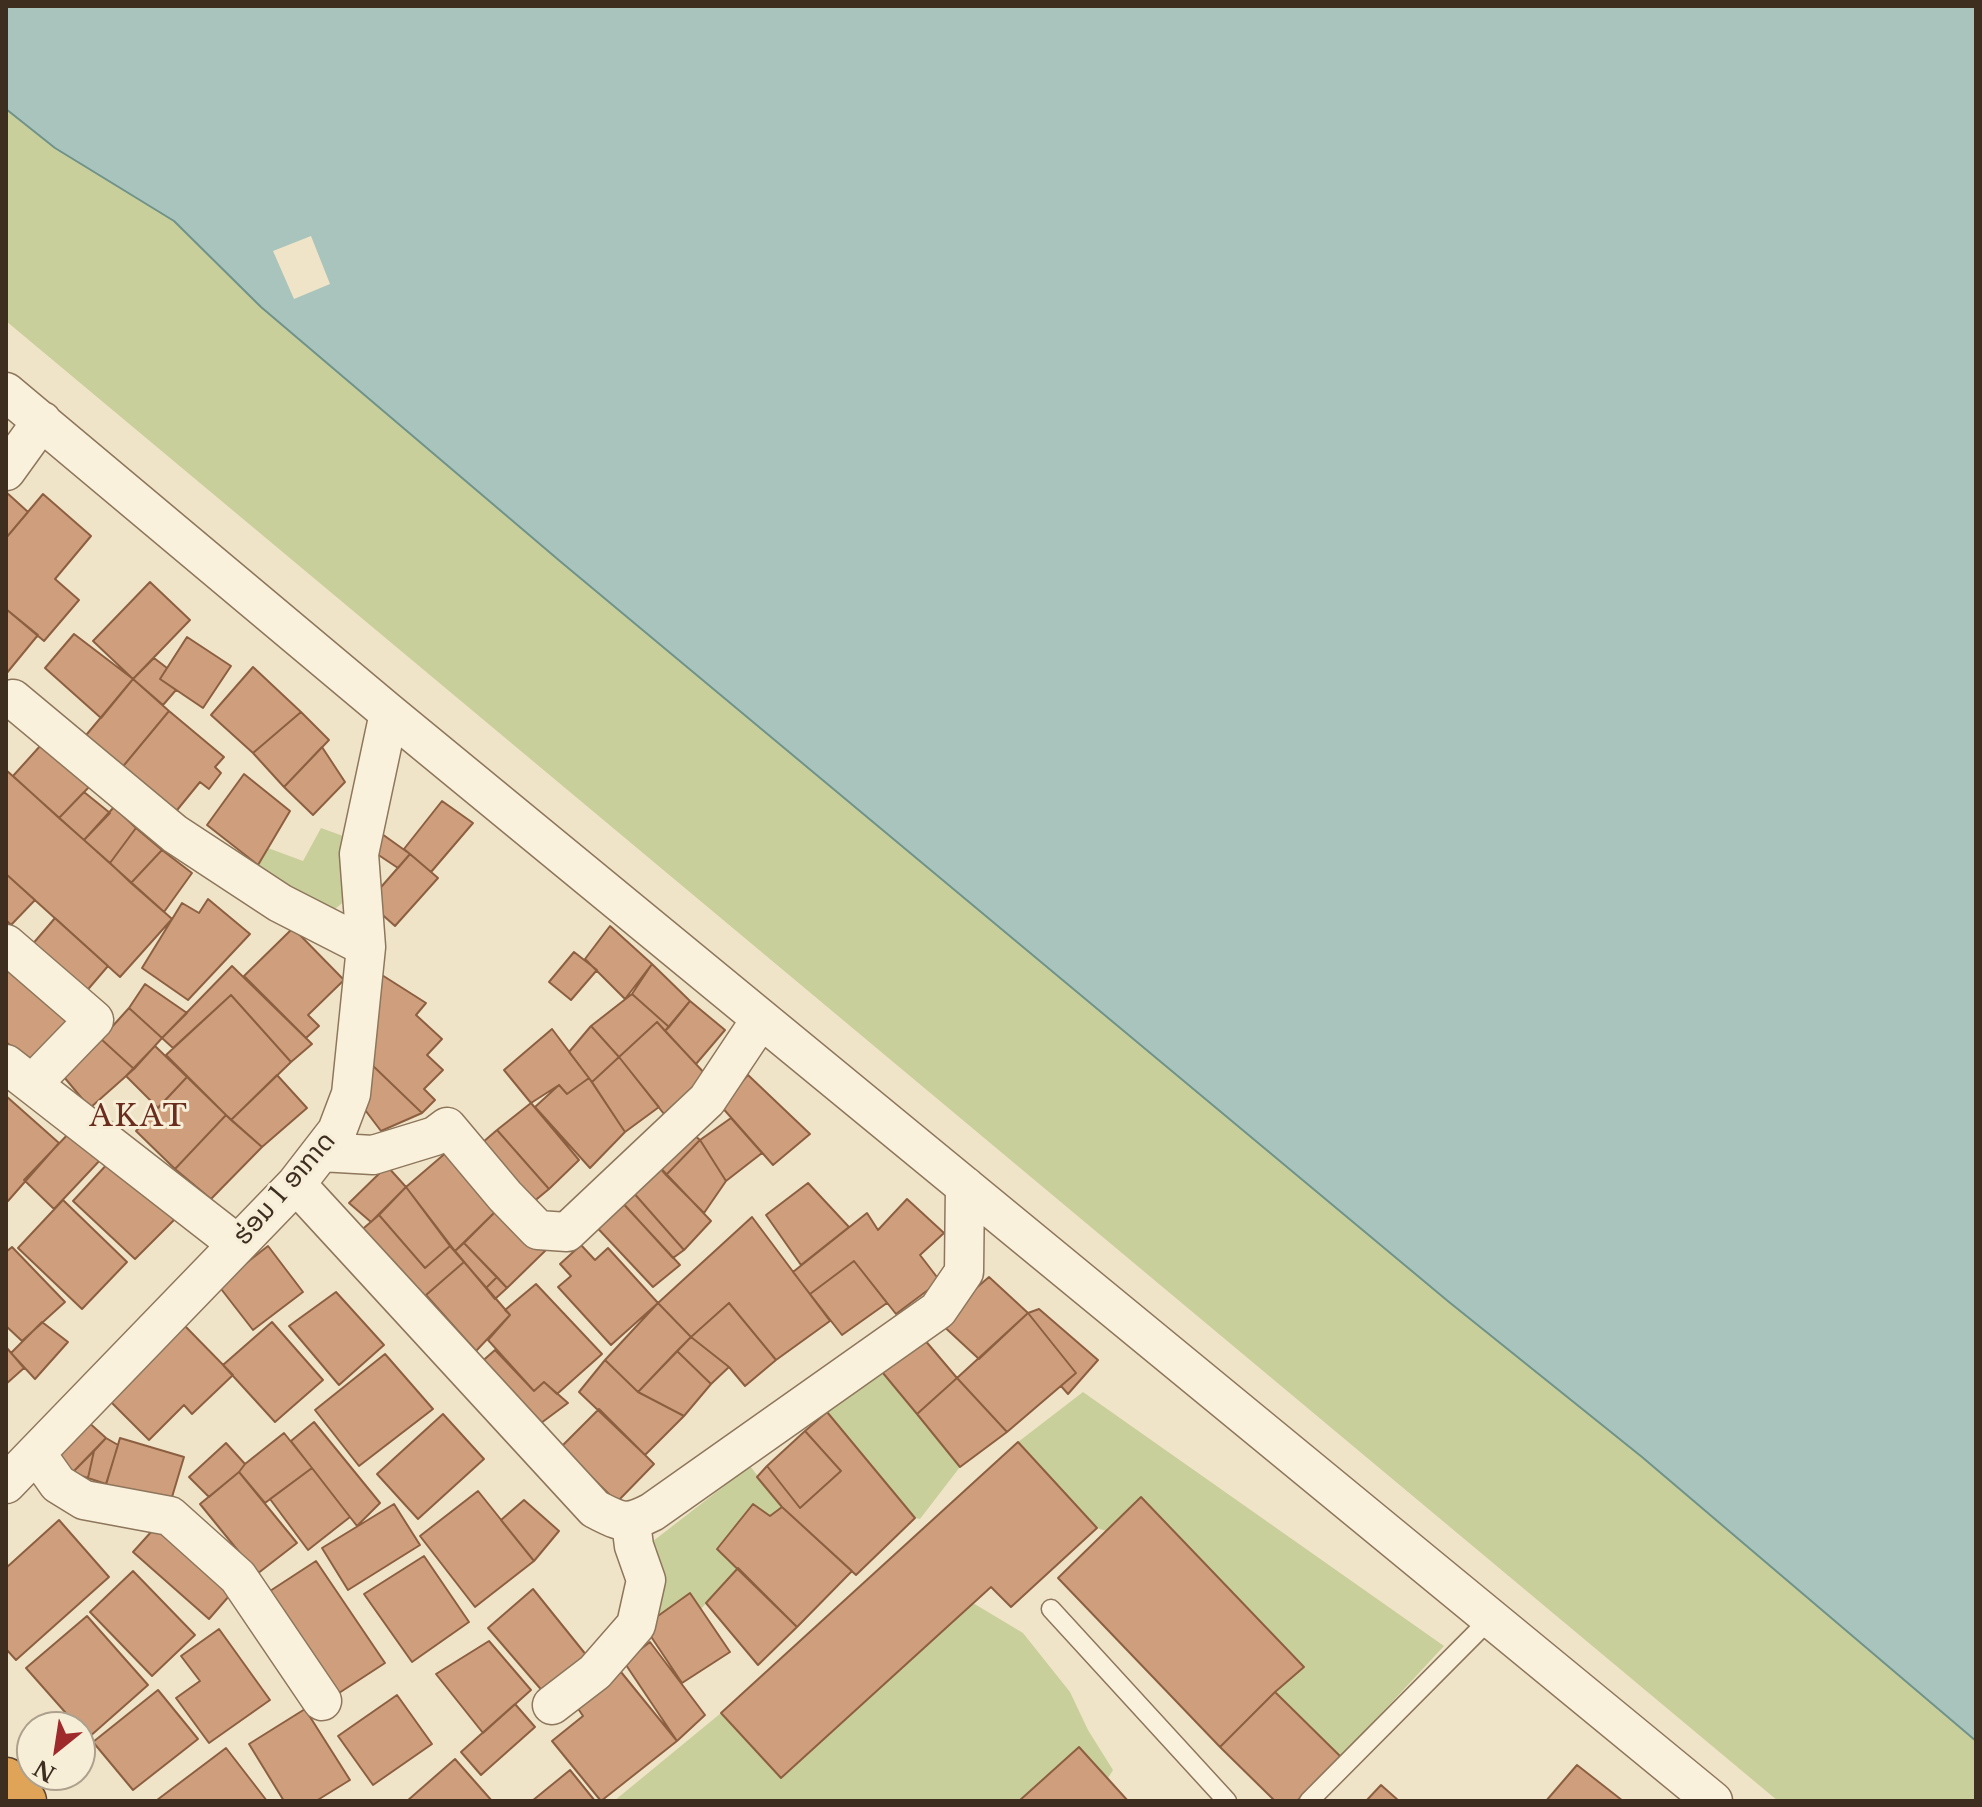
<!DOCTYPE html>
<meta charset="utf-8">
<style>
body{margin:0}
#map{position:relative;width:1982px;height:1807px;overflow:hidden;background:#f0e4c8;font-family:"Libre Baskerville",serif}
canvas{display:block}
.frame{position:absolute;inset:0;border:8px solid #3d2e20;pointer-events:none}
.north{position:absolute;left:16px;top:1711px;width:80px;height:80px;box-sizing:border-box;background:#f7eed8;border:2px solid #ada18e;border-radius:50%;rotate:210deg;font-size:22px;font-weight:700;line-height:32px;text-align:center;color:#3d2e20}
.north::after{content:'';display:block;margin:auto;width:28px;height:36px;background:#9e2a2b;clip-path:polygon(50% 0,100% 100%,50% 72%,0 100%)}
</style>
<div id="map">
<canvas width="1982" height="1807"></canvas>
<div class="frame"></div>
<div class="north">N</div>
</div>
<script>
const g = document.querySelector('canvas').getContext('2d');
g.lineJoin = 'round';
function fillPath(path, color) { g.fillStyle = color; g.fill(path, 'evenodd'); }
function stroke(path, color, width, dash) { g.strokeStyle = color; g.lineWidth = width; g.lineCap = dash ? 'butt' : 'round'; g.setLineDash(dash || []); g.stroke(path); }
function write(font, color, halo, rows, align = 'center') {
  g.font = font + ' "Libre Baskerville","Noto Sans Lao",serif'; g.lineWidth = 6; g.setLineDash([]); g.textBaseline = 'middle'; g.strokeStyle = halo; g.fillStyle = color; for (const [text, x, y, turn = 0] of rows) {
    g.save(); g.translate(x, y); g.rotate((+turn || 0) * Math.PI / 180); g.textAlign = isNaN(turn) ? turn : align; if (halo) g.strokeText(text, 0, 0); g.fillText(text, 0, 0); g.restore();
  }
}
const green = new Path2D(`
 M6 109 55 148 174 221 261 307 561 562 1449 1302 1642 1457 1976 1741V1801H1778L6 321Z
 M321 828 346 837 353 894 329 914 258 865 268 848 303 861Z
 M878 1367 960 1467 920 1519 915 1518 827 1412Z
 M1083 1392 1444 1646 1341 1757 1275 1692 1304 1666 1142 1498 1106 1531 1097 1528 1018 1442Z
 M750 1466 782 1507 770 1516 753 1504 717 1548 738 1568 701 1609 690 1593 657 1617 648 1545Z
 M973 1603 1023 1633 1070 1692 1088 1730 1113 1770 1108 1778 1079 1748 1019 1801H614L721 1713 782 1778Z`);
const water = new Path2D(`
 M6 6H1976V1741L1642 1457 1449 1302 561 562 261 307 174 221 55 148 6 109Z`);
const pier = new Path2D(`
 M311 236 330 284 294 299 273 251Z`);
const building = new Path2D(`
 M6 492 28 512 6 538Z
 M43 494 91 536 55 579 79 600 44 641 6 609V538Z
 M150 582 190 620 133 679 93 641Z
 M6 609 38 635 6 674Z
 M74 634 133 679 101 718 45 668Z
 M187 637 231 666 203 708 160 679Z
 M154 658 167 668 160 679 176 690 163 705 133 679Z
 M253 667 301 712 253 753 211 715Z
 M133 679 169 711 120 770 82 740Z
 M169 711 224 757 215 767 221 773 209 789 200 782 173 815 120 770Z
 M301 712 329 740 284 787 253 753Z
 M41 745 89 787 59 818 13 776Z
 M322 747 345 782 313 815 284 787Z
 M6 770 172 919 120 977 6 874Z
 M244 774 290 811 258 865 207 825Z
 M84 792 110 813 84 840 59 818Z
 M442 801 473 823 431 872 404 849Z
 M114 807 136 828 110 863 84 840Z
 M136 828 162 850 131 883 110 863Z
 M375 829 410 854 398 868 365 846Z
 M162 850 192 873 164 912 131 883Z
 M410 854 438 878 395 926 368 902Z
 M6 874 35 900 11 925 6 920Z
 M208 899 250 934 188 1000 142 968 182 903 199 913Z
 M55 918 108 966 84 994 31 946Z
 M610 926 652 964 625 999 585 959Z
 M293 928 344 980 308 1015 319 1026 306 1038 244 976Z
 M574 952 597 970 571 1000 549 982Z
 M6 959 76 1019 30 1062 6 1042Z
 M652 964 690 1001 669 1027 632 994Z
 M232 966 312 1044 291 1062 231 995 173 1048 162 1038Z
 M374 970 426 1003 416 1015 442 1039 427 1055 443 1070 424 1089 435 1100 422 1113 370 1063Z
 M145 984 187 1013 162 1038 129 1008Z
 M632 994 669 1027 665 1031 657 1022 619 1057 591 1026Z
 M231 995 291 1062 231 1120 166 1055Z
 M690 1001 725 1030 696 1064 665 1031Z
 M129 1008 162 1038 134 1069 101 1039Z
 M657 1022 707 1076 664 1114 619 1057Z
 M591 1026 619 1057 592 1082 569 1052Z
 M552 1029 589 1078 567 1094 559 1085 531 1103 504 1070Z
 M101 1039 134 1069 90 1108 59 1071Z
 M155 1046 187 1077 158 1108 126 1076Z
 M619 1057 659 1107 625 1132 592 1082Z
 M370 1063 422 1113 381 1131 356 1098Z
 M277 1075 307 1108 262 1147 231 1120Z
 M748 1075 810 1134 773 1165 720 1105Z
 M187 1077 226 1115 175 1169 136 1131Z
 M589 1078 625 1132 590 1168 535 1107 559 1085 567 1094Z
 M6 1096 59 1143 8 1201 6 1200Z
 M531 1103 579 1160 549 1189 497 1130Z
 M226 1115 262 1147 211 1199 175 1169Z
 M731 1118 762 1153 726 1181 700 1140Z
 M73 1129 103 1157 54 1209 24 1180Z
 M497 1130 549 1189 526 1208 475 1149Z
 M688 1130 700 1140 666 1175 653 1160Z
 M700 1140 726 1181 704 1213 666 1175Z
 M448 1151 498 1209 455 1251 406 1187Z
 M653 1160 711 1221 684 1250 632 1191Z
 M110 1161 177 1217 135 1259 73 1201Z
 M387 1166 406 1187 371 1222 349 1203Z
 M808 1183 849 1227 801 1265 766 1215Z
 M406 1187 450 1246 425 1268 379 1215Z
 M632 1191 684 1250 673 1258 621 1201Z
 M616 1196 680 1265 653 1287 589 1219Z
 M907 1199 944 1233 920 1255 940 1281 896 1314 854 1261 810 1294 793 1272 867 1213 878 1230Z
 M63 1200 127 1262 82 1309 18 1248Z
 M502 1205 546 1250 507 1288 464 1243Z
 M379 1215 425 1268 450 1246 464 1262 418 1302 358 1233Z
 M752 1217 830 1321 776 1360 729 1303 691 1337 658 1303Z
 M464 1243 497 1277 486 1288 455 1251Z
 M581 1245 595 1260 608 1248 658 1303 611 1345 558 1287 571 1276 560 1264Z
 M268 1246 303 1292 253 1330 218 1285Z
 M12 1247 65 1302 22 1341 6 1326V1252Z
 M854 1261 887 1303 842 1335 810 1294Z
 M464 1262 510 1315 476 1351 426 1295Z
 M497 1277 507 1288 495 1299 486 1288Z
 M989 1277 1028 1313 979 1359 938 1321Z
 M536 1284 602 1354 557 1394 544 1382 534 1391 488 1340 510 1315 505 1310Z
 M336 1292 384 1345 339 1385 289 1326Z
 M658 1303 691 1337 638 1392 605 1360Z
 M729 1303 776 1360 745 1386 729 1367 691 1337Z
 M1039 1309 1098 1360 1068 1394 1061 1386 1076 1373 1028 1313Z
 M1028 1313 1076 1373 1007 1432 957 1378Z
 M42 1322 68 1342 35 1379 11 1353Z
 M272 1322 323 1380 275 1422 223 1365Z
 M184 1325 233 1375 192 1414 184 1405 149 1440 108 1399Z
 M918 1332 957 1378 917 1414 878 1367Z
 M691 1337 729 1367 711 1384 677 1351Z
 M6 1347 24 1368 6 1384Z
 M495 1350 534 1391 544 1382 568 1403 533 1429 478 1365Z
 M677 1351 711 1384 684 1416 638 1392Z
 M385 1354 433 1409 359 1466 315 1410Z
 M605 1360 638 1392 684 1416 645 1455 579 1392Z
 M957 1378 1007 1432 960 1467 917 1414Z
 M599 1409 654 1464 617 1502 561 1447Z
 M827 1412 915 1518 856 1575 782 1507 757 1477 767 1466 800 1508 841 1471 805 1431Z
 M443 1414 484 1459 418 1519 377 1474Z
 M86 1420 106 1438 72 1473 52 1452Z
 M314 1422 380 1503 357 1526 291 1441Z
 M805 1431 841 1471 800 1508 767 1466Z
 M284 1433 312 1468 265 1503 239 1472 245 1464Z
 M106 1438 118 1445 106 1484 88 1478 94 1451Z
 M120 1438 184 1457 169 1507 105 1488Z
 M1018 1442 1097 1528 1011 1607 991 1587 781 1778 721 1713Z
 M226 1443 245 1464 239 1472 209 1497 189 1477Z
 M94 1451 88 1478 72 1473Z
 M312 1468 350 1517 308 1550 270 1499Z
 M239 1472 297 1543 257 1574 200 1504Z
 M478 1491 534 1561 475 1607 420 1536Z
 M1141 1497 1304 1667 1275 1692 1220 1747 1058 1578Z
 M524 1500 559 1531 534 1561 501 1520Z
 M394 1504 420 1545 348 1590 322 1548Z
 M753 1504 770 1516 782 1507 852 1571 797 1627 717 1549Z
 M59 1520 109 1577 16 1660 6 1649V1568Z
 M161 1521 236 1588 209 1619 133 1552Z
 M424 1556 469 1622 412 1662 364 1594Z
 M316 1561 385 1663 339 1693 270 1591Z
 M738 1568 797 1627 758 1665 706 1603Z
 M133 1571 195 1635 152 1676 90 1612Z
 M533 1589 587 1656 545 1694 488 1628Z
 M690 1593 730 1652 682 1683 644 1626Z
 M87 1616 148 1685 88 1738 26 1668Z
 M219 1629 270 1700 209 1743 176 1698 200 1681 181 1656Z
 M489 1641 531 1690 483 1733 436 1674Z
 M650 1642 705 1715 677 1741 624 1662Z
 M621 1672 677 1741 601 1801 552 1741 583 1716 577 1707Z
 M158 1690 198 1739 133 1790 93 1742Z
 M1275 1692 1341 1757 1297 1801H1275L1220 1747Z
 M397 1695 432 1744 373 1785 338 1736Z
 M515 1704 535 1727 481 1775 461 1752Z
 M305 1709 350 1780 316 1801H284L249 1744Z
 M1079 1747 1128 1801H1019Z
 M226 1748 267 1801H158L157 1800Z
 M455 1759 492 1801H407Z
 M1577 1765 1623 1801H1546Z
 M570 1770 595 1801H532Z
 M1381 1785 1399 1801H1366Z`);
const lane = new Path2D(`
 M1051 1609 1227 1801
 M1309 1801 1491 1618`);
const street = new Path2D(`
 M6 392 389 713 1713 1801
 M6 471 42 421
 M13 699 175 834 280 903 366 947
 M6 944 94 1020 32 1084
 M6 1064 237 1244
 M321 1152 373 1155 435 1136 447 1127 505 1196 538 1230 567 1232 707 1100 761 1019
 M296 1184 595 1509C621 1522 625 1526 652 1512L938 1310 964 1272 965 1186
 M36 1453 58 1484 84 1500 170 1516 238 1577 322 1701
 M6 1484 296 1184 337 1131 351 1094 366 947 359 854 389 713
 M552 1705 595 1672 636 1625 646 1580 634 1546 631 1523`);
const highway = new Path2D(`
 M6 1780 24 1801`);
const streetNames = [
 ["ຮ່ອມ 1 ອາກາດ",285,1189,-49]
];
const quarterNames = [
 ["AKAT",139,1118]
];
fillPath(green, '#c9cf9b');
fillPath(water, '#a9c4bc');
stroke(water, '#6f938a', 2);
fillPath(pier, '#f0e4c8');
fillPath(building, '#cf9f7d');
stroke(building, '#8d5f41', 2);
stroke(lane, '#8d765c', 21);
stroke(street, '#8d765c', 41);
stroke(highway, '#5b4430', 47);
stroke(lane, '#faf1dc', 18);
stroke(street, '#faf1dc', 38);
stroke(highway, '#e0a458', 44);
write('26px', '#3d2e20', '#f7eed8', streetNames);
g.letterSpacing = '2px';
write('30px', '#6b2e1e', '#f7eed8', quarterNames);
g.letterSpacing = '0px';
</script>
